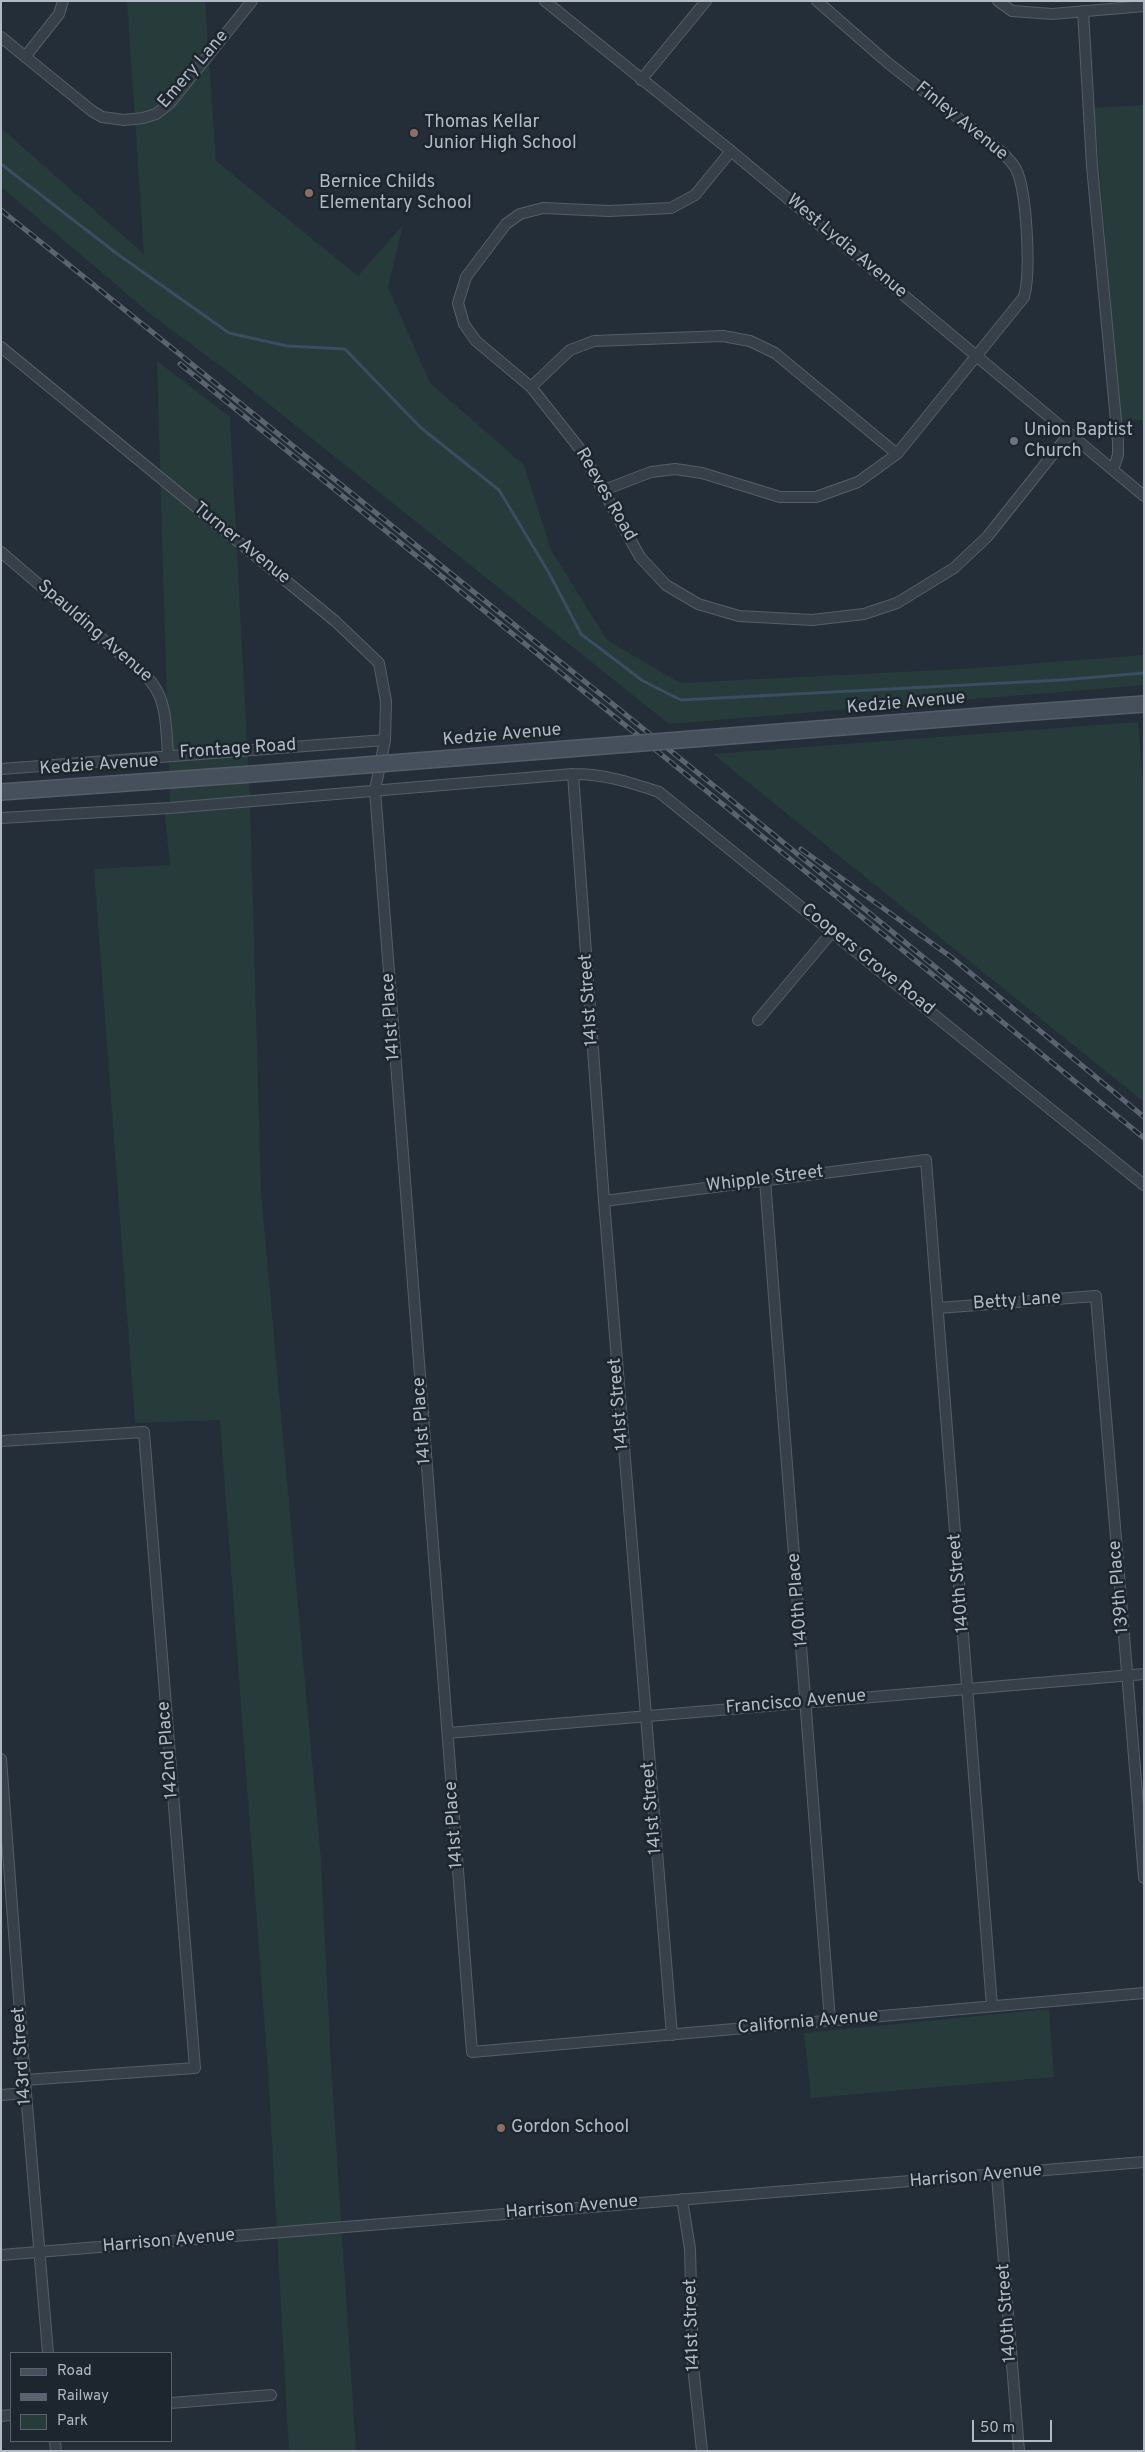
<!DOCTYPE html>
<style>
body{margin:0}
#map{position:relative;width:1145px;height:2452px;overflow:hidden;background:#242e39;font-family:Overpass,sans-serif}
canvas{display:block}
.frame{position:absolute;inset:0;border:2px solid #b2bbc5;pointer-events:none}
.legend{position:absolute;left:10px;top:2352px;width:162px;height:90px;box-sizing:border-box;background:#1d252e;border:1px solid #59616a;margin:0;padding:6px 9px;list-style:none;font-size:15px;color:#b2bbc5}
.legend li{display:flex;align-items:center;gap:10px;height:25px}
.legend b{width:25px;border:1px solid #59616a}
.scale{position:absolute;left:972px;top:2420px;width:80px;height:22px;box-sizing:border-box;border:2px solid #b2bbc5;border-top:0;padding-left:6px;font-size:15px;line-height:18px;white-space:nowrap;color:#b2bbc5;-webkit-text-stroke:4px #1d252e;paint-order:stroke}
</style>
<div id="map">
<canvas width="1145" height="2452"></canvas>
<div class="frame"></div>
<ul class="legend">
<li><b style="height:6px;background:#464f5c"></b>Road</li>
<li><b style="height:6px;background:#5a6470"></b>Railway</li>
<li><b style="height:14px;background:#273b3b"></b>Park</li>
</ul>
<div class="scale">50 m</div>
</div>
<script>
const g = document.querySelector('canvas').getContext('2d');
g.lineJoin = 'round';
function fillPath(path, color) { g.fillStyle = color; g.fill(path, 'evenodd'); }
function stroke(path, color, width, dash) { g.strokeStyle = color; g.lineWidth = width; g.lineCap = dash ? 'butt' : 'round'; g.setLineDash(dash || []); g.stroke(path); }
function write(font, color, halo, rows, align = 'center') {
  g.font = font + ' Overpass,sans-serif'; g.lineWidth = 5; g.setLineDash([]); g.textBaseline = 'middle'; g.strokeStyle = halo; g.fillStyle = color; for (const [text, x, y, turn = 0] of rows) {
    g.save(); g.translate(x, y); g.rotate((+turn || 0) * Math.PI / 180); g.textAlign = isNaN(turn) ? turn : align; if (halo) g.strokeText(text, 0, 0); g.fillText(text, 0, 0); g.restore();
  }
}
const green = new Path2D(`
 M127 1H205L216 161 358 276 403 225 388 287 430 383 524 465 551 550 607 640 680 683 962 669 1144 655V685L669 724 230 373 153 316 1 187V128L144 254Z
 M1144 105V420L1121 421 1094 108Z
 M157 361 230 417 250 801 261 1192 321 1860 331 2065 356 2451H289L268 2071 220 1420 135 1423 94 869 170 865 164 808 170 807Z
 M1138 722 1144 796V1102L713 754Z
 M1049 2009 1054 2077 811 2098 804 2033Z`);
const stream = new Path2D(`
 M1 164 116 253 229 333 287 346 345 349 420 427 499 490 549 573 581 634 643 681 681 700 1061 680 1144 673`);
const minor = new Path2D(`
 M545 1 731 151 1144 496
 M998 1 1012 11 1052 14 1144 6
 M1083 11 1092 166 1118 442V455L1113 470
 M1 37 92 111 102 117 124 120 143 118 156 114 170 103 252 1
 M25 57 59 14 63 1
 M641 80 706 1
 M731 151 695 195 671 208 609 211 543 208 520 214 506 224 466 277 458 303 464 324 476 341 531 387 580 449 640 557 666 585 698 604 739 616 812 620 864 614 897 603 954 568 987 537 1069 434
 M1 347 335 621 379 663 386 701 385 740 375 790 472 2052 1144 1993
 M531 387 570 350 594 341 723 336 750 341 775 353 897 454
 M604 490 651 472 675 469 702 473 780 497H816L858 482 897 454 1024 297C1031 273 1027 191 1016 169 1013 163 1007 158 1003 153L888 63 817 1
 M1 552 127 660C167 687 165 711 168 755
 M1 769 385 740
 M573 774 604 1201 672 2035
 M1 818 170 808 573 774C604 774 629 782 659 792L1144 1185
 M758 1020 832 932
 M765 1180 830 2021
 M604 1201 926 1160 992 2006
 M938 1308 1096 1296 1144 1878
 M1 1441 144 1432 195 2068 25 2080
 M448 1733 1144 1674
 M1 1759 26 2093 48 2353
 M1 2095 26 2093
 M997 2176 1019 2451
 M682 2199 690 2249 693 2366 702 2451
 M1 2255 1144 2162
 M171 2403 271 2395
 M1 2416 11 2415
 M55 2441 56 2451`);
const secondary = new Path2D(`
 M1006 714 1144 704
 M1 792 253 774`);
const rail = new Path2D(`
 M1 210 729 798 1144 1138
 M180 364 980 1013
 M801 849 951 957 1144 1117`);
const secondaryBridge = new Path2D(`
 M253 774 1006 714`);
const markers = [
 [414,133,5,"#8d6e63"],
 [309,193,5,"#8d6e63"],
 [1014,441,5,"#6b7280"],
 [501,2128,5,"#8d6e63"]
];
const streetNames = [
 ["Emery Lane",194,70,-49],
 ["Finley Avenue",961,122,39],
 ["West Lydia Avenue",846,247,40],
 ["Reeves Road",605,495,60],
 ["Turner Avenue",241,544,39],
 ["Spaulding Avenue",94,632,41],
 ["Kedzie Avenue",906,704,-5],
 ["Kedzie Avenue",502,736,-5],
 ["Frontage Road",238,750,-4],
 ["Kedzie Avenue",99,766,-4],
 ["Coopers Grove Road",867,960,39],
 ["141st Street",590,1000,-94],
 ["141st Place",392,1017,-94],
 ["Whipple Street",765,1180,-7],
 ["Betty Lane",1017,1302,-4],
 ["141st Street",620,1404,-95],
 ["141st Place",423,1421,-94],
 ["140th Street",960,1583,-95],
 ["139th Place",1120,1587,-95],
 ["140th Place",799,1600,-95],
 ["Francisco Avenue",796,1703,-5],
 ["142nd Place",169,1750,-95],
 ["141st Street",653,1808,-95],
 ["141st Place",455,1825,-94],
 ["California Avenue",808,2023,-5],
 ["143rd Street",23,2056,-94],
 ["Harrison Avenue",976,2177,-5],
 ["Harrison Avenue",572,2208,-5],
 ["Harrison Avenue",169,2242,-5],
 ["140th Street",1008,2313,-94],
 ["141st Street",693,2325,-92]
];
const poiNames = [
 ["Thomas Kellar",424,123],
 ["Junior High School",424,144],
 ["Bernice Childs",319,183],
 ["Elementary School",319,204],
 ["Union Baptist",1024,431],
 ["Church",1024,452],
 ["Gordon School",511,2128]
];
fillPath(green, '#273b3b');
stroke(stream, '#3a4d61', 3);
stroke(minor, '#555e67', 12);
stroke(secondary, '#555e67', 18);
stroke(minor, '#374049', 10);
stroke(secondary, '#464f5c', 15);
stroke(rail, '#5a6470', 5);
stroke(rail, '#1d252e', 3, [9]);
stroke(secondaryBridge, '#555e67', 18, []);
stroke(secondaryBridge, '#464f5c', 15);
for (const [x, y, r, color] of markers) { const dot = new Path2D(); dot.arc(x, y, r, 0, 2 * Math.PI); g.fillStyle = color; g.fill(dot); stroke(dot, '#1d252e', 2); }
write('18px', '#b2bbc5', '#1d252e', streetNames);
write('18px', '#b2bbc5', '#1d252e', poiNames, 'left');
</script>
